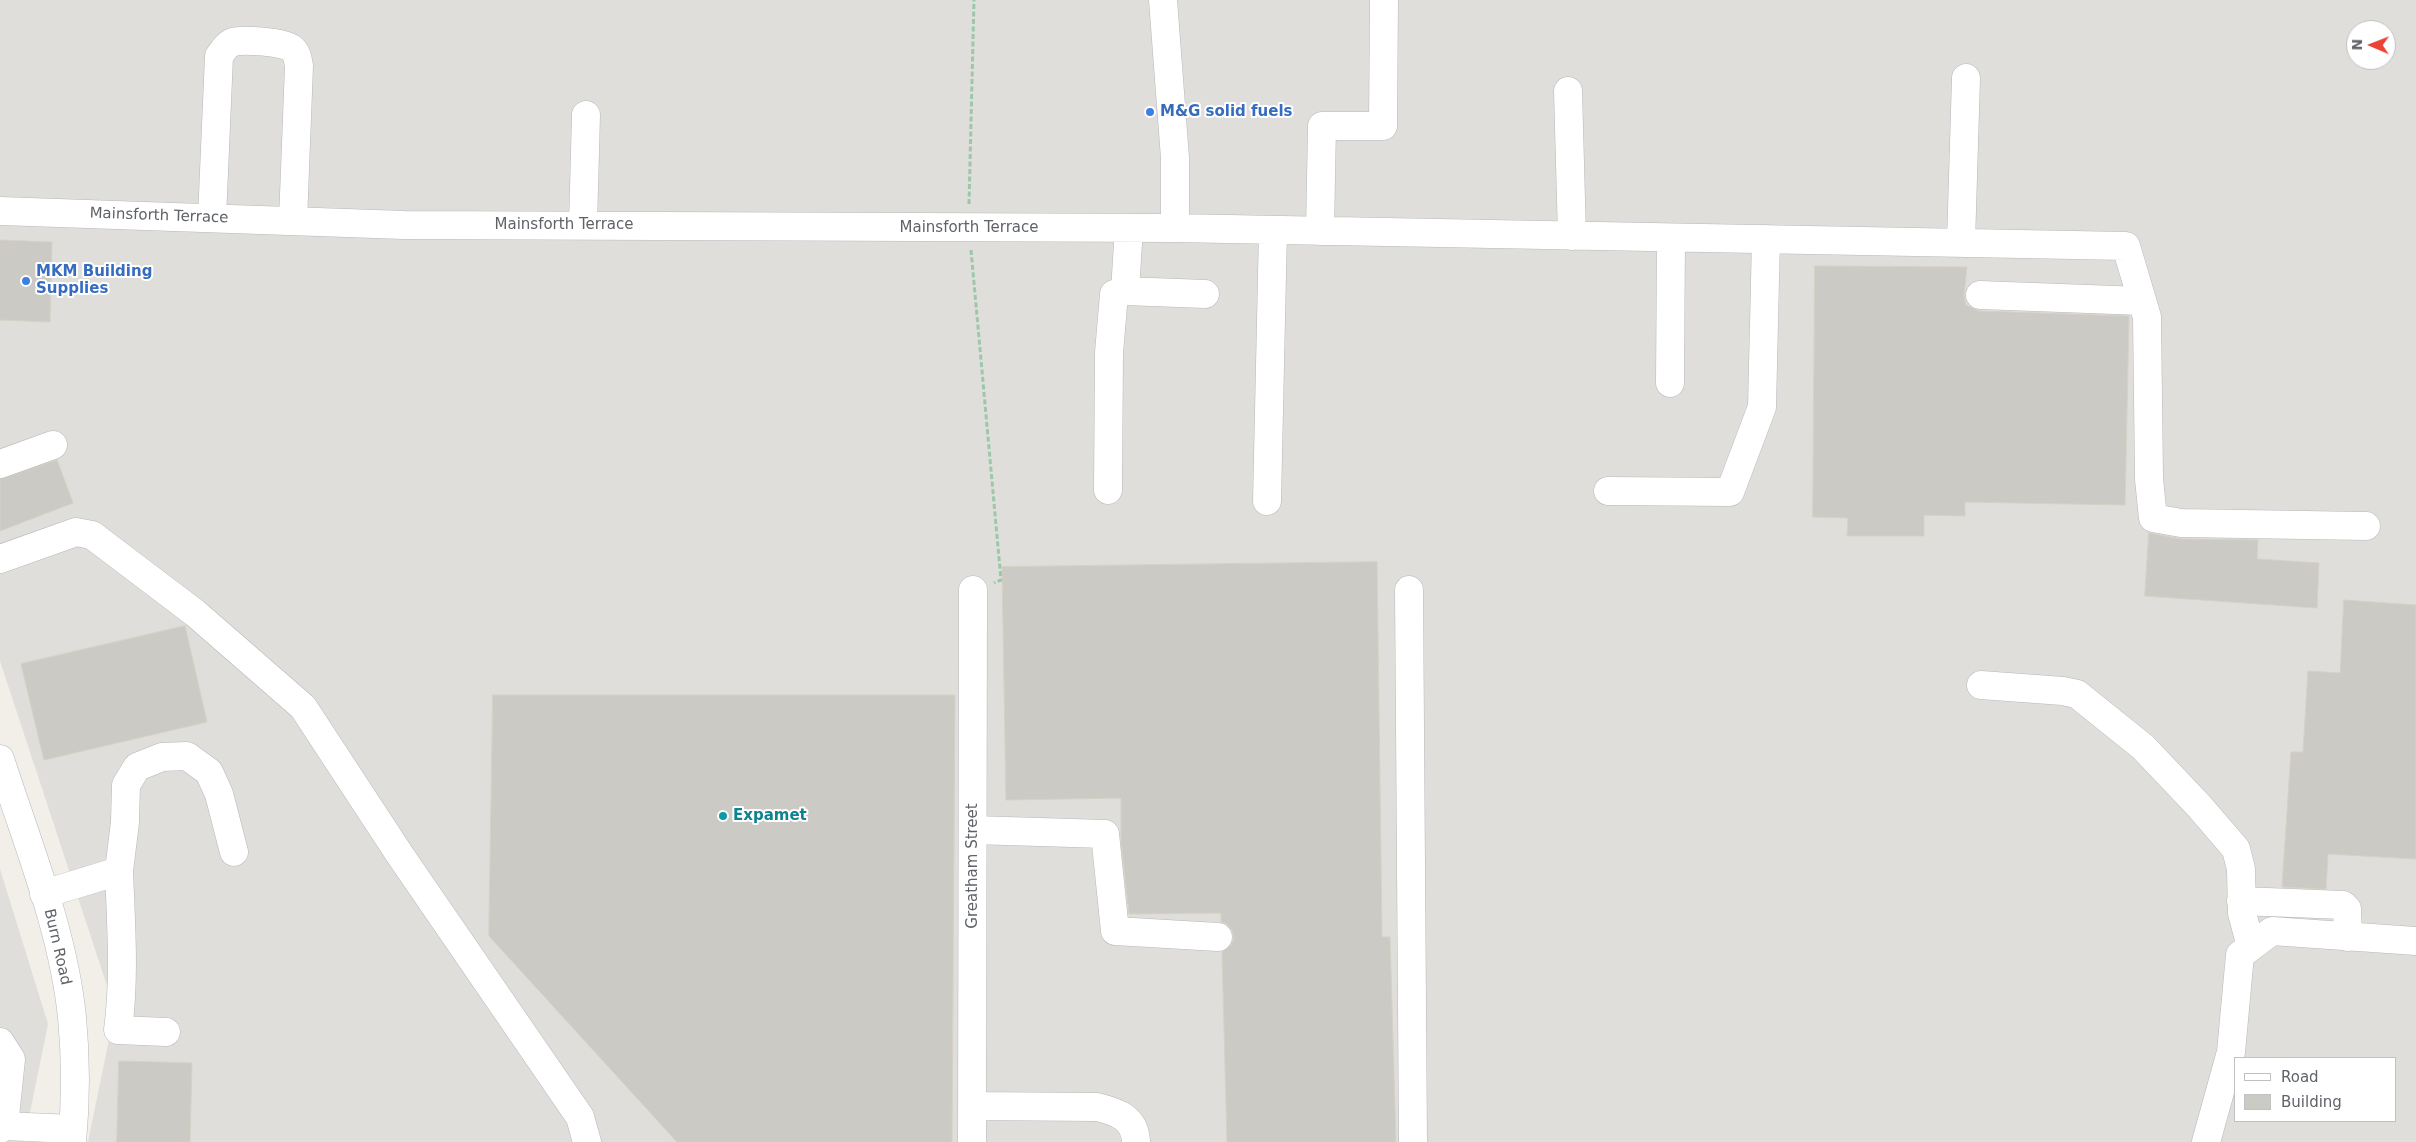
<!DOCTYPE html>
<style>
body{margin:0}
#map{position:relative;width:2416px;height:1142px;overflow:hidden;background:#f1efe8;font-family:"DejaVu Sans",sans-serif}
canvas{display:block}
.legend{position:absolute;left:2234px;top:1057px;width:162px;height:65px;box-sizing:border-box;background:#fff;border:1px solid #bfc1c3;margin:0;padding:6px 9px;list-style:none;font-size:15px;color:#5f6368}
.legend li{display:flex;align-items:center;gap:10px;height:25px}
.legend b{width:25px;border:1px solid #bfc1c3}
.north{position:absolute;left:2346px;top:20px;width:50px;height:50px;box-sizing:border-box;background:#fff;border:1px solid #bfc1c3;border-radius:50%;rotate:271deg;font-size:14px;font-weight:700;line-height:20px;text-align:center;color:#5f6368}
.north::after{content:'';display:block;margin:auto;width:18px;height:22px;background:#ea4335;clip-path:polygon(50% 0,100% 100%,50% 72%,0 100%)}
</style>
<div id="map">
<canvas width="2416" height="1142"></canvas>
<ul class="legend">
<li><b style="height:6px;background:#fff"></b>Road</li>
<li><b style="height:14px;background:#cccac5"></b>Building</li>
</ul>
<div class="north">N</div>
</div>
<script>
const g = document.querySelector('canvas').getContext('2d');
g.lineJoin = 'round';
function fillPath(path, color) { g.fillStyle = color; g.fill(path, 'evenodd'); }
function stroke(path, color, width, dash) { g.strokeStyle = color; g.lineWidth = width; g.lineCap = dash ? 'butt' : 'round'; g.setLineDash(dash || []); g.stroke(path); }
function write(font, color, halo, rows, align = 'center') {
  g.font = font + ' "DejaVu Sans",sans-serif'; g.lineWidth = 4; g.setLineDash([]); g.textBaseline = 'middle'; g.strokeStyle = halo; g.fillStyle = color; for (const [text, x, y, turn = 0] of rows) {
    g.save(); g.translate(x, y); g.rotate((+turn || 0) * Math.PI / 180); g.textAlign = isNaN(turn) ? turn : align; if (halo) g.strokeText(text, 0, 0); g.fillText(text, 0, 0); g.restore();
  }
}
const industrial = new Path2D(`
 M0 0H2416V1142H88L115 1010 0 661ZM2356 30H2386V60H2356ZM2235 1058H2395V1121H2235Z
 M0 869 48 1024 24 1142H0Z`);
const building = new Path2D(`
 M0 240 52 242 50 322 0 320Z
 M1815 266 1967 267 1964 295 1966 305 1979 311 2129 316 2125 505 1965 502V516L1924 515V536H1847L1848 518 1813 517Z
 M57 460 73 503 0 531V479Z
 M2149 533 2181 539 2258 540 2257 559 2319 563 2317 608 2145 596Z
 M1377 562 1382 937H1390L1396 1142H1227L1222 952 1231 945 1234 938 1232 930 1227 924 1221 922V913L1129 914 1121 841V798L1006 800 1002 567Z
 M2344 600 2416 605V859L2328 854 2326 889 2282 887 2291 752H2303L2308 671 2340 673Z
 M185 626 207 722 44 760 21 664Z
 M493 695H955L952 1142H677L489 936Z
 M119 1061 192 1063 190 1142H117Z`);
const path = new Path2D(`
 M969 204 974 0
 M971 250 1001 580 994 583`);
const minor = new Path2D(`
 M1163 0 1175 158V228
 M1568 91 1572 236
 M0 211 404 225 1175 228 2126 246 2147 317 2149 479 2153 518 2181 523 2366 526
 M212 218 219 56C223 51 227 44 233 42 243 39 284 42 291 48 297 52 298 60 299 66L293 221
 M583 225 586 115
 M1129 228 1125 291 1205 294
 M1320 231 1322 126H1383L1384 0
 M1961 243 1966 78
 M1980 295 2142 301
 M1670 383 1671 238
 M0 464 53 445
 M1108 490 1109 353 1114 294 1125 291
 M1608 491 1730 492 1762 407 1766 239
 M1267 501 1273 230
 M0 559 76 532 92 535 195 613 303 707 400 855 580 1117 587 1142
 M1409 590 1413 1142
 M1981 685 2063 691 2077 694 2143 747 2199 806 2236 849 2241 869 2242 913 2251 947
 M0 759C27 843 63 929 72 1017 76 1059 76 1100 72 1142
 M973 830 1105 834 1115 931 1218 937
 M119 871C121 924 125 977 118 1030L166 1032
 M44 894 119 871 125 822 126 785 137 767 162 757 187 756 209 772 219 794 234 852
 M2241 901 2343 905 2347 909 2348 937
 M0 1042 11 1059 4 1126
 M973 1106 1097 1107C1118 1112 1135 1118 1136 1142
 M0 1129 4 1126 73 1129
 M972 1142 973 590
 M2206 1142 2231 1052 2240 955 2272 931 2416 941`);
const markers = [
 [1150,112,5,"#3f7fe0"],
 [26,281,5,"#3f7fe0"],
 [723,816,5,"#0f9aa8"]
];
const shopNames = [
 ["M&G solid fuels",1160,112],
 ["MKM Building",36,272],
 ["Supplies",36,289]
];
const streetNames = [
 ["Mainsforth Terrace",159,216,2],
 ["Mainsforth Terrace",564,225],
 ["Mainsforth Terrace",969,228],
 ["Greatham Street",973,866,-90],
 ["Burn Road",57,947,77]
];
const cultureNames = [
 ["Expamet",733,816]
];
fillPath(industrial, '#e0deda');
fillPath(building, '#cccac5');
stroke(building, '#d6d1c6', 1);
stroke(minor, '#b5b8bc', 29);
stroke(path, '#9cc7a9', 3, [5, 2.5]);
stroke(minor, '#fff', 28);
for (const [x, y, r, color] of markers) { const dot = new Path2D(); dot.arc(x, y, r, 0, 2 * Math.PI); g.fillStyle = color; g.fill(dot); stroke(dot, '#fff', 2); }
write('bold 15px', '#366cbe', '#fff', shopNames, 'left');
write('15px', '#5f6368', '#fff', streetNames);
write('bold 15px', '#0d838f', '#fff', cultureNames, 'left');
</script>
